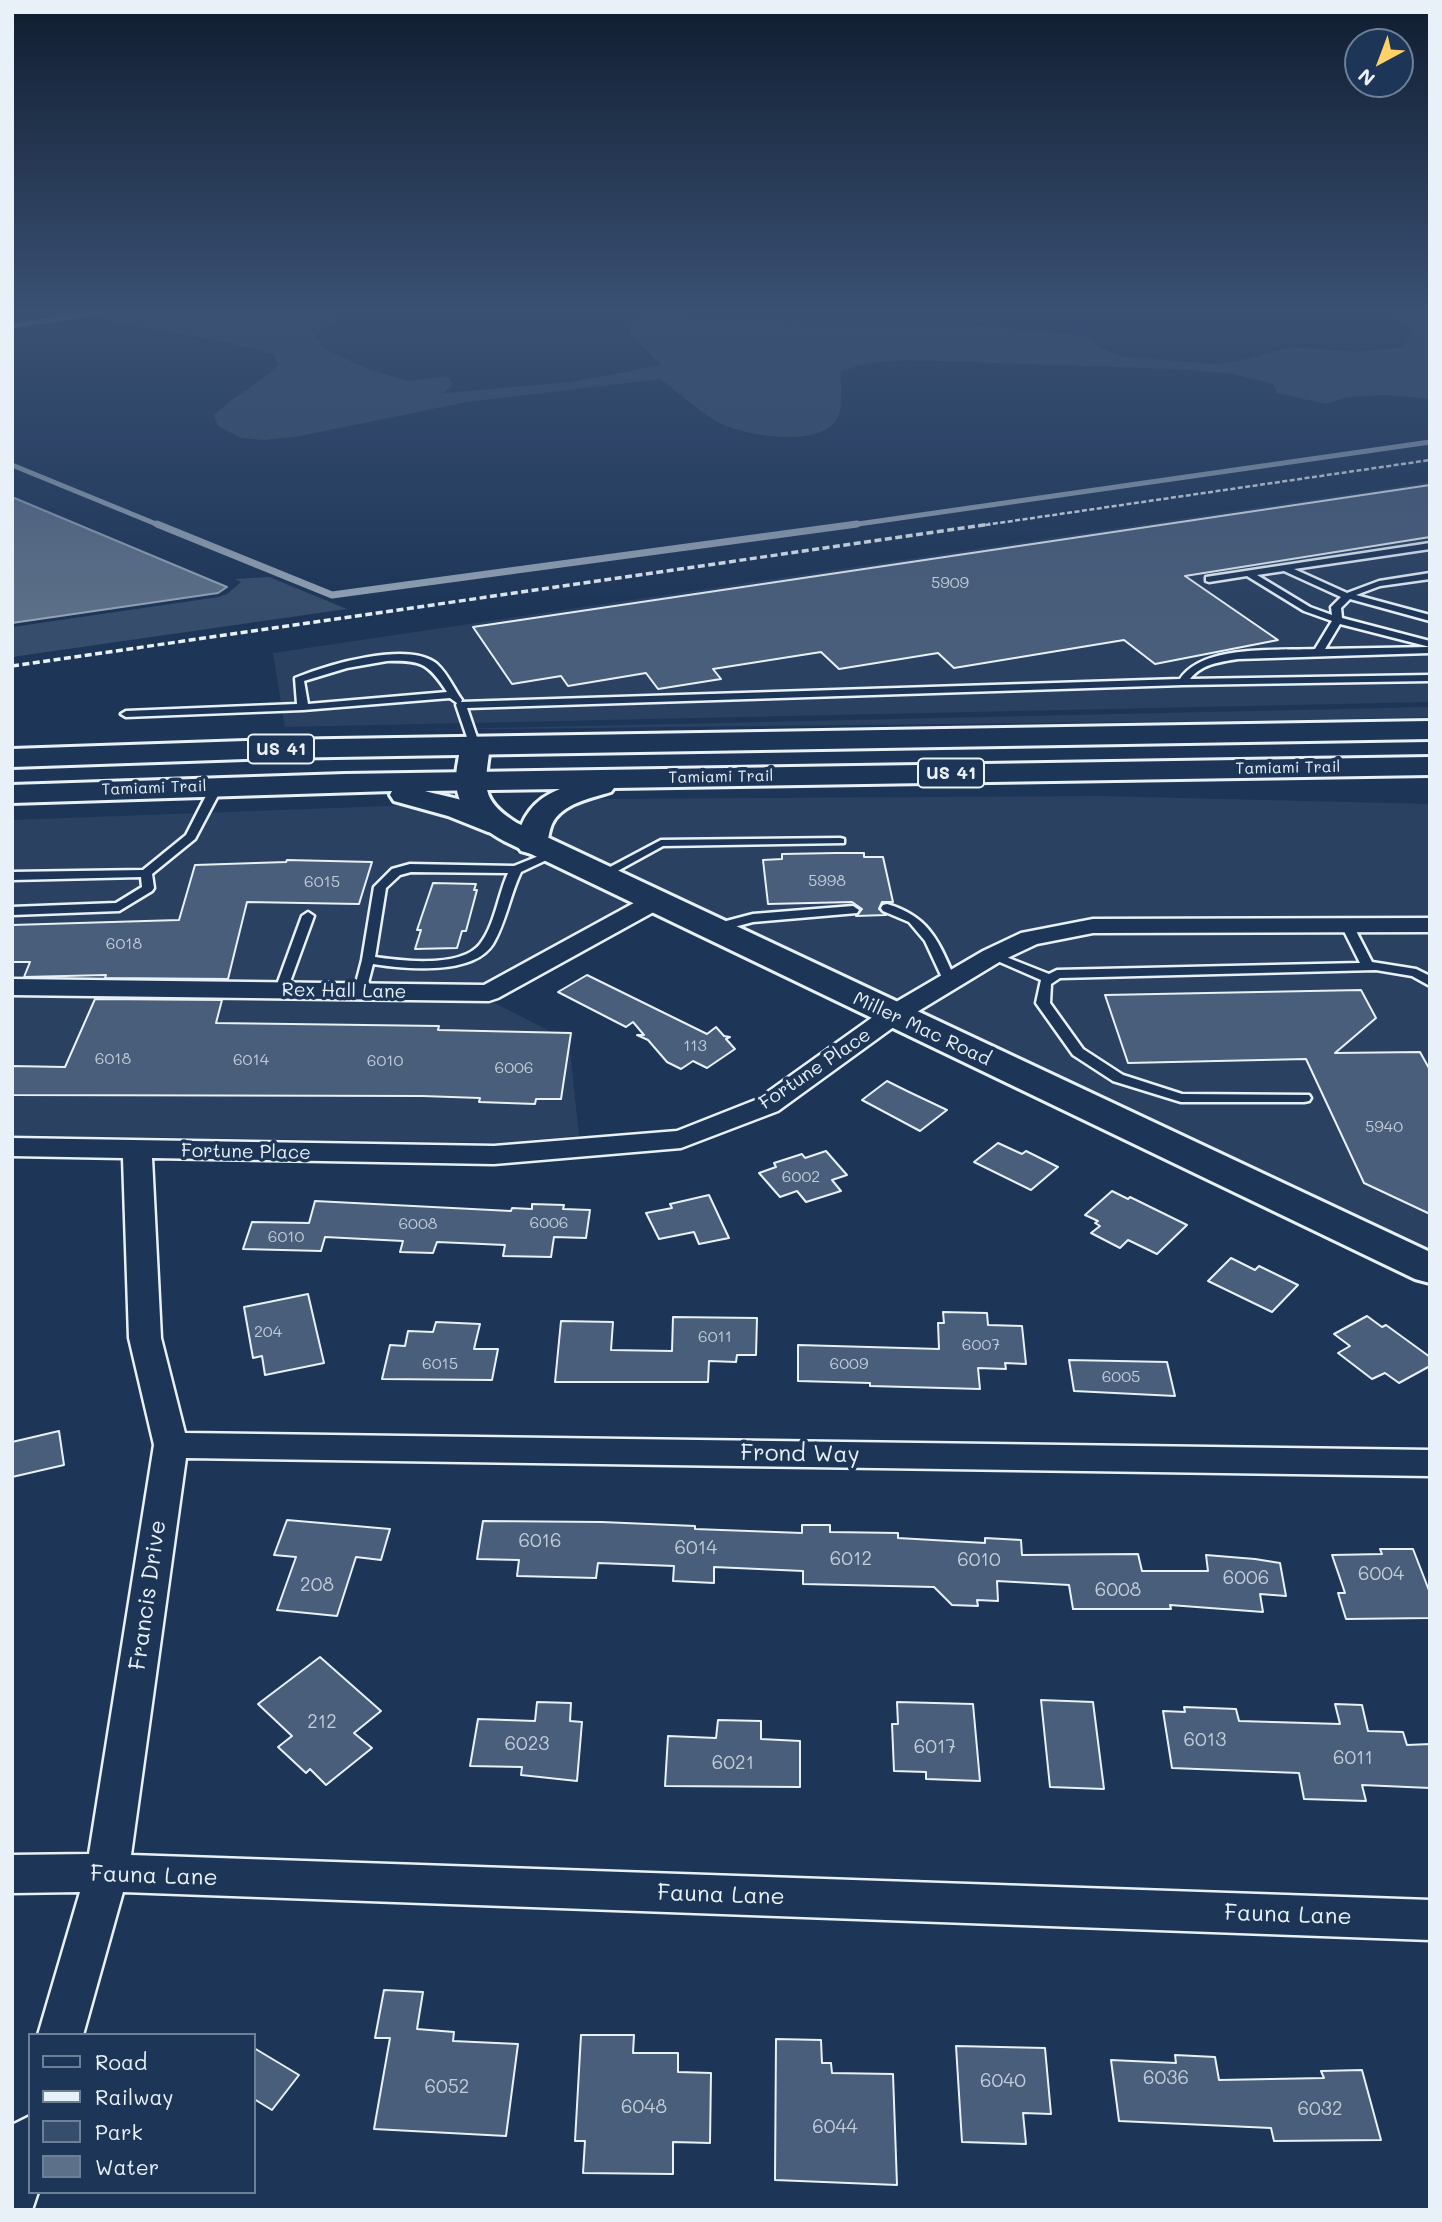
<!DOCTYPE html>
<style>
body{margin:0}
#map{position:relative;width:1442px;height:2222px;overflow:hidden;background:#1d3557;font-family:Mali,sans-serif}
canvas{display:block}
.frame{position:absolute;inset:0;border:14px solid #e8f1f8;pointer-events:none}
.legend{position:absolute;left:28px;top:2033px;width:228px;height:161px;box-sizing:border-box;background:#1d3557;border:2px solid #6e8097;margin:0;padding:9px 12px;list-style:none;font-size:21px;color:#e8f1f8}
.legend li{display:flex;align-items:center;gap:14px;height:35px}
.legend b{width:35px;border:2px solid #6e8097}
.north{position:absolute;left:1344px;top:28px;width:70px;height:70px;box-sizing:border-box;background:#1d3557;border:2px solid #6e8097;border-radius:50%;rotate:221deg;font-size:19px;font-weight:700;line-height:28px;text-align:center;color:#e8f1f8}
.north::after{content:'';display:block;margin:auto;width:24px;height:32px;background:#ffd166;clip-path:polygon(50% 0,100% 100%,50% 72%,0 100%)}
</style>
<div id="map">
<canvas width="1442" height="2222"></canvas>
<div class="frame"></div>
<ul class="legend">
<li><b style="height:9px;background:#1d3557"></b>Road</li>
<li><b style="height:9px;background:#e8f1f8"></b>Railway</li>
<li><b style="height:19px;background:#374d6c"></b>Park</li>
<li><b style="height:19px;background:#5d7089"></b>Water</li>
</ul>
<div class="north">N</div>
</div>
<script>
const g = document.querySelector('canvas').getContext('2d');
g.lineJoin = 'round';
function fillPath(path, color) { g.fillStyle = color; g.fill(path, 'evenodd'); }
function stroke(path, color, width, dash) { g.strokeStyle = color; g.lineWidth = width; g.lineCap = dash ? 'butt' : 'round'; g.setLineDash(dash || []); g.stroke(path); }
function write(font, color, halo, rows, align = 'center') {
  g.font = font + ' Mali,sans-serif'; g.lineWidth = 7; g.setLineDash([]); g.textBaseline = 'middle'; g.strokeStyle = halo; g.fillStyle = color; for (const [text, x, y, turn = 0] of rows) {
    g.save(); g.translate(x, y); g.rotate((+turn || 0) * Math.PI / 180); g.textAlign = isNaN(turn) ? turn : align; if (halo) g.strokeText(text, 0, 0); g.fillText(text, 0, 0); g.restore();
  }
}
const built = new Path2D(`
 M1430 482V702L285 727 273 653Z
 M1430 707V717L1303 720 406 730Z
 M1100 796 1430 804V916L1087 918 1019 931 980 950 892 1002 547 840 554 816 585 799Z
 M415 805 487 831 516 848 515 853H524L629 904 484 983 12 977V820Z
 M1430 934V1253L918 1014 1004 963 1038 946 1096 935Z
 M12 997 491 1001 569 1041 579 1136 497 1143 12 1135Z`);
const green = new Path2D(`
 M341 311 316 336 324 349 370 370 408 381 447 376 453 384 444 393 571 382 662 365 631 336 630 326 644 311H660L693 319 981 326 1088 336 1100 348 1124 357 1216 364 1243 360 1291 347 1356 352 1403 347 1413 331 1386 311H1430V399L1386 395 1348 397 1326 404 1277 393 1273 384 1234 374 1176 369 908 360 868 363 841 371C840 385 844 407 837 419 819 449 742 436 716 421 696 409 678 392 660 379L467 402 295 437 264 440 241 438 218 426 214 415C234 396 258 384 279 365L273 354C210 334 148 335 84 312Z
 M269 577 347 609 12 657V627L219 597 227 594 241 582 235 579Z`);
const water = new Path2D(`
 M12 497 227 587 218 593 12 623Z`);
const streamFar1 = new Path2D(`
 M12 326 107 311
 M12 465 161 526
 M844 526 1430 442`);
const stream = new Path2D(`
 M157 524 332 595 857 524`);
const building = new Path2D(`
 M1430 485V537L1185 576 1278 640 1155 664 1124 640 954 668 938 653 839 669 821 652 713 669 721 679 658 689 646 673 568 686 561 676 512 684 473 627Z
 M836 853H864V857H883L893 902H882L879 909 886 915 856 916 862 909 852 902 768 904 763 860 782 859V854Z
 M287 860 372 862 359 904 247 902 228 979 105 978 106 975 24 977 30 962H12V925L179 920 195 865 286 862Z
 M433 883 476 884 474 890H477L466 931H462L457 948 415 949 421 930H417Z
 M587 975 707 1034 716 1027 724 1036 730 1037 726 1039 735 1049 707 1068 693 1061 681 1069 667 1062 648 1040 637 1035H644L633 1022 626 1027 558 992Z
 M1361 990 1376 1018 1335 1053 1420 1052 1430 1070V1214L1364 1183 1306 1059 1128 1063 1105 995Z
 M95 999 222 1000 216 1023 439 1026 438 1030 571 1033 561 1099H536L535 1104 479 1102 480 1098 422 1096 12 1095V1066L65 1067Z
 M887 1081 907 1091 947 1110 920 1131 862 1100Z
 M998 1143 1022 1154 1026 1151 1058 1167 1031 1190 974 1162Z
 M826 1151 847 1175 832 1180 841 1191 806 1202 797 1191 780 1197 759 1173 776 1167 774 1163 802 1154 805 1158Z
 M1112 1191 1128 1199 1130 1197 1187 1225 1157 1254 1128 1240 1120 1248 1091 1233 1100 1226 1095 1223 1098 1221 1085 1215Z
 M709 1195 729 1238 699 1244 694 1232 659 1239 646 1213 672 1208 670 1204Z
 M315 1201 511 1211 512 1208 532 1209V1204L564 1205 563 1209 590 1210 586 1238 554 1237 551 1257 503 1256 505 1245 437 1242 433 1253 400 1252 403 1241 325 1237 321 1251 243 1249 252 1222 309 1223Z
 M1231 1258 1255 1270 1259 1266 1298 1285 1272 1312 1208 1281Z
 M308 1294 324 1363 265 1375 262 1356 253 1358 244 1307Z
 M943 1312 987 1313 988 1325 1022 1326 1026 1364 1005 1363 1006 1369 978 1368 980 1389 870 1386V1383L798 1381V1345L939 1349 938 1323H944Z
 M1367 1316 1382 1327 1386 1325 1430 1357V1366L1399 1383 1385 1373 1372 1379 1338 1353 1350 1346 1334 1334Z
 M673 1317 757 1318 756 1355H737L736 1362 709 1361 708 1382H555L561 1321 613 1322 611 1350 672 1351Z
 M436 1322 480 1324 474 1349H498L492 1380 382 1379 390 1345 405 1346 408 1331 433 1332Z
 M1069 1360 1167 1362 1175 1396 1074 1391Z
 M59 1431 64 1465 12 1477V1442Z
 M287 1520 390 1529 381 1560 356 1557 337 1616 277 1610 296 1557 274 1555Z
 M483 1521 602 1522 695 1526V1529L802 1533V1525H830V1532L898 1533V1538L985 1543V1538L1021 1540 1022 1555 1138 1554 1142 1571H1208L1206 1555 1255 1559 1280 1563 1286 1596 1260 1594 1263 1612 1170 1605 1171 1609H1073L1069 1585 997 1581 998 1601 977 1600 978 1606 952 1605 934 1587 803 1584V1571L714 1567V1583L673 1581 674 1566 598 1563 596 1578 517 1576 519 1560 477 1559Z
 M1380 1549H1413L1430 1593V1618L1346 1619 1338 1593H1345L1332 1555 1382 1554Z
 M320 1657 381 1711 354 1733 372 1748 326 1785 310 1769 306 1773 278 1747 292 1736 258 1704Z
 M1041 1700 1093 1702 1104 1789 1050 1787Z
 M537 1702 571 1703 570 1721 582 1722 577 1781 521 1775 522 1767 470 1766 478 1719 535 1721Z
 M897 1702 973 1704 980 1781 926 1779V1772L894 1771 892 1724H898Z
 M1335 1704 1362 1705 1368 1731 1403 1732 1407 1745 1430 1744V1788L1362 1785 1366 1801 1304 1799 1299 1773 1172 1768 1163 1711 1185 1712 1184 1707 1236 1709 1239 1721 1340 1724Z
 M718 1720 761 1721V1739L800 1741V1787L665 1786 668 1736 716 1738Z
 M384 1990 423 1992 417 2029 454 2032 453 2041 518 2044 506 2136 374 2129 390 2038H375Z
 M581 2035H634L633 2053H678V2072L711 2073 710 2143 673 2142V2174L583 2173 585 2141H575Z
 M776 2039 821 2040 822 2063H831L832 2073 893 2074 897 2185 775 2180Z
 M956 2046 1045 2048 1051 2114 1023 2113 1026 2144 962 2142Z
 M254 2048 299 2075 272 2110 254 2099Z
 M1175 2055 1215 2057 1219 2080 1324 2078 1321 2071 1362 2070 1381 2140 1274 2141 1271 2128 1119 2121 1111 2060 1176 2063Z`);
const lane = new Path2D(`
 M1430 543V549L1294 569 1347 593 1379 581 1430 573V579L1380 586 1356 595 1430 615V621L1350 599 1341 608 1342 618 1430 641V647L1340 624 1325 649 1430 647V653L1238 659C1219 662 1202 664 1190 679L1430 675V681L1183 685 467 708 480 746 475 749 470 746 456 705 457 703 450 698 303 710 126 717 121 714 126 711 297 704 295 678C326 665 409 640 437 664 448 674 454 689 462 700L461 702 1180 679C1203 644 1277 651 1315 649L1332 621 1304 611 1247 576 1209 582 1206 581V577ZM1284 571 1341 597 1331 607 1332 615 1310 607 1257 575ZM387 661C421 660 428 663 447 692L308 704 304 681 347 668Z
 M217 783 223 786 195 839 152 874 154 888 152 891 119 911 12 915V907L116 903 142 887 141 877 12 880V872L143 870 186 835 211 786Z
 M840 838 844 839V843L663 846 603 879 599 880 593 876 661 840Z
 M551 851 557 854 555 856 521 872C510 895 506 922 493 944 473 976 405 969 373 964L366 991 365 994H355L354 991 362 960 374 887 392 869 410 864 514 866ZM411 872 508 873C498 895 495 925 480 944 461 968 402 961 375 957L386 888 400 875Z
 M887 904C931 917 939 943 956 981L955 984H945L925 941 909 922 883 911 881 908 883 905Z
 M853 906 859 910 857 913 753 922 715 932 709 928 711 925 753 914Z
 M308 912 314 916 287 990 286 993H276L275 990 302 916Z
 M1347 921 1353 925 1372 962 1416 969 1430 976V986L1412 976 1376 970 1060 978 1051 984 1050 1003 1083 1049 1123 1075 1182 1094 1309 1095 1311 1098 1309 1101 1304 1102H1181L1113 1081 1073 1055 1036 1003 1041 980 986 956 992 952 996 953 1049 974 1057 970 1360 963 1341 925Z`);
const street = new Path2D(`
 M652 896 661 898 664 903 661 908 498 998 489 1001 12 995V979L484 985 643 898Z
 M1430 918V932L1093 933 1037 944 1001 961 902 1021 778 1111 681 1148 494 1164 152 1158 161 1338 185 1433 1430 1450V1476L186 1458 131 1855 1430 1900V1940L123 1892 83 2035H38L80 1892 12 1893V1855L89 1854 154 1445 129 1338 123 1158 12 1156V1138L494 1146 677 1131 758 1099 884 1009 983 951 1021 933 1093 919Z
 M30 2116V2192H38L32 2210H12V2125Z`);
const secondary = new Path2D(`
 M475 737 485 740 490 746C485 786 479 799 517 823L1430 1252V1283L1415 1279 504 841C473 823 451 806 457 767 459 757 459 748 465 740Z`);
const primary = new Path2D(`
 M1430 721V739L275 758 12 767V749L275 740Z
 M1430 757V775L614 788 611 792C591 798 561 804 552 824 548 833 549 842 543 851L532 854 521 851 516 844C521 817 534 799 560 789L425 791C447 797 502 806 515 825L510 832 499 834 488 832 448 816 394 801 390 795 392 791 12 803V785L345 774Z`);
const railFar1 = new Path2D(`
 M978 526 1430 460`);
const rail = new Path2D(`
 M12 666 990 524`);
const numberNames = [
 ["5909",950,583],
 ["5998",827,881],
 ["6015",322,882],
 ["6018",124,944],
 ["113",695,1046],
 ["6018",113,1059],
 ["6014",251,1060],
 ["6010",385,1061],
 ["6006",514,1068],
 ["5940",1384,1127],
 ["6002",801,1177],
 ["6006",549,1223],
 ["6008",418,1224],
 ["6010",286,1237],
 ["204",268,1332],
 ["6011",715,1337],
 ["6007",981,1345],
 ["6015",440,1364],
 ["6009",849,1364],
 ["6005",1121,1377]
];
const farStreetnames = [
 ["Tamiami Trail",1288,768,-1],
 ["Tamiami Trail",721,777,-1],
 ["Tamiami Trail",154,788,-2]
];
const shields = [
 [281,749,66],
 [951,773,66]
];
const shieldNames = [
 ["US 41",281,749],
 ["US 41",951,773]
];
const streetNames = [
 ["Rex Hall Lane",344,991,1],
 ["Miller Mac Road",922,1029,25],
 ["Fortune Place",815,1069,-34],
 ["Fortune Place",246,1152,1]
];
const nearNumbernames = [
 ["6016",540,1541],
 ["6014",696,1548],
 ["6012",851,1559],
 ["6010",979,1560],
 ["6004",1381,1574],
 ["6006",1246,1578],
 ["208",317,1585],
 ["6008",1118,1590],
 ["212",322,1722],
 ["6013",1205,1740],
 ["6023",527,1744],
 ["6017",935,1747],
 ["6011",1353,1758],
 ["6021",733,1763],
 ["6036",1166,2078],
 ["6040",1003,2081],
 ["6052",447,2087],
 ["6048",644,2107],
 ["6032",1320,2109],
 ["6044",835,2127]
];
const nearStreetnames = [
 ["Frond Way",800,1454,1],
 ["Francis Drive",148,1595,-82],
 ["Fauna Lane",154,1876,2],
 ["Fauna Lane",721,1895,2],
 ["Fauna Lane",1288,1915,2]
];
fillPath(built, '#2a4162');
fillPath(green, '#374d6c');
fillPath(water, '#5d7089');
stroke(water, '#95a4b5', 2);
stroke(streamFar1, '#95a4b5', 5);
stroke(stream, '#95a4b5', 7);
fillPath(building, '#495e7a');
stroke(building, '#e8f1f8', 2);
stroke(lane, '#e8f1f8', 5);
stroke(street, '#e8f1f8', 5);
stroke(secondary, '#e8f1f8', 6);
stroke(primary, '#e8f1f8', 6);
fillPath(lane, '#1d3557');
fillPath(street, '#1d3557');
fillPath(secondary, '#1d3557');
fillPath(primary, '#1d3557');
stroke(railFar1, '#e8f1f8', 2.5, [5, 2.5]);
stroke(rail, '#e8f1f8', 3.5, [7, 3.5]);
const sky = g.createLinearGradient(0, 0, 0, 622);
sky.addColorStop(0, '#101d30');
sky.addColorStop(0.5, '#3a5174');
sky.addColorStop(1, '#3a517400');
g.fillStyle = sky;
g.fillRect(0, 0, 1442, 622);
write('16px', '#c0ccd8', null, numberNames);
write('16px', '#e8f1f8', '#1d3557', farStreetnames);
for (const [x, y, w] of shields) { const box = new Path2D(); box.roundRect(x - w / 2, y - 14.5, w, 29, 5); g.fillStyle = '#1d3557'; g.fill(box); stroke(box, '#e8f1f8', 2); }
write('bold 18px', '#e8f1f8', null, shieldNames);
write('19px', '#e8f1f8', '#1d3557', streetNames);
write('19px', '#c0ccd8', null, nearNumbernames);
write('23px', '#e8f1f8', '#1d3557', nearStreetnames);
</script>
